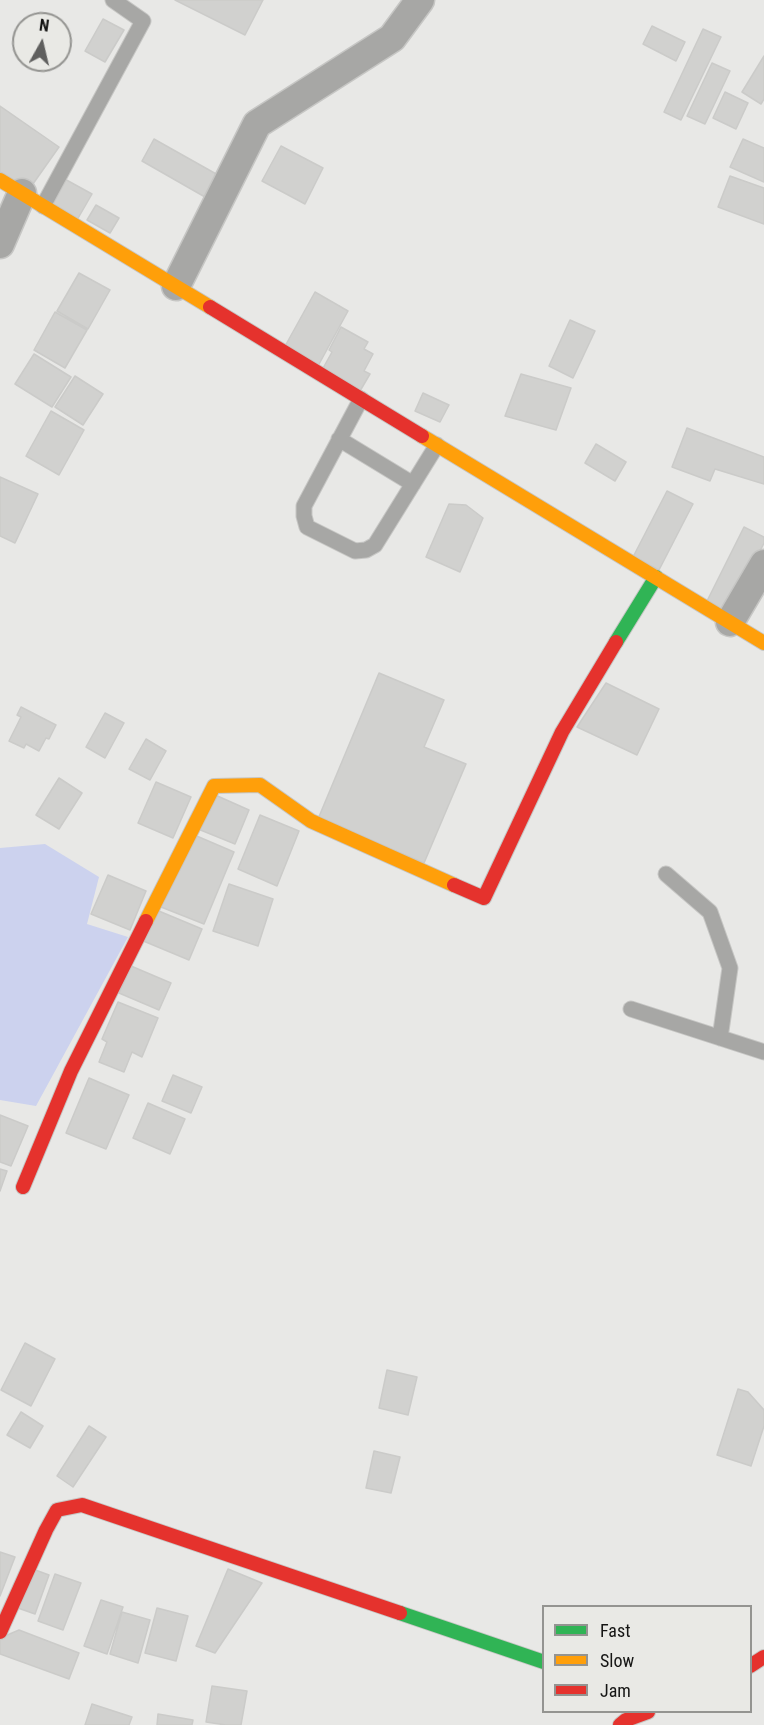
<!DOCTYPE html>
<style>
body{margin:0}
#map{position:relative;width:764px;height:1725px;overflow:hidden;background:#e8e8e6;font-family:"Roboto Condensed",sans-serif}
canvas{display:block}
.legend{position:absolute;left:542px;top:1605px;width:210px;height:108px;box-sizing:border-box;background:#e9e9e5;border:2px solid #949491;margin:0;padding:8px 10px;list-style:none;font-size:18px;color:#151514}
.legend li{display:flex;align-items:center;gap:12px;height:30px}
.legend b{width:30px;border:2px solid #949491}
.north{position:absolute;left:12px;top:12px;width:60px;height:60px;box-sizing:border-box;background:#e9e9e5;border:2px solid #949491;border-radius:50%;rotate:8deg;font-size:16px;font-weight:700;line-height:24px;text-align:center;color:#151514}
.north::after{content:'';display:block;margin:auto;width:21px;height:27px;background:#5f5f5e;clip-path:polygon(50% 0,100% 100%,50% 72%,0 100%)}
</style>
<div id="map">
<canvas width="764" height="1725"></canvas>
<ul class="legend">
<li><b style="height:8px;background:#30b455"></b>Fast</li>
<li><b style="height:8px;background:#ff9f0a"></b>Slow</li>
<li><b style="height:8px;background:#e5322d"></b>Jam</li>
</ul>
<div class="north">N</div>
</div>
<script>
const g = document.querySelector('canvas').getContext('2d');
g.lineJoin = 'round';
function fillPath(path, color) { g.fillStyle = color; g.fill(path, 'evenodd'); }
function stroke(path, color, width, dash) { g.strokeStyle = color; g.lineWidth = width; g.lineCap = dash ? 'butt' : 'round'; g.setLineDash(dash || []); g.stroke(path); }
const green = new Path2D(`
 M45 844 99 877 87 924 128 937 36 1106 0 1100V848Z`);
const building = new Path2D(`
 M175 0H263L245 35Z
 M103 19 124 30 105 62 85 51Z
 M652 26 685 42 676 61 643 44Z
 M703 29 721 37 681 120 664 112Z
 M764 56V99L761 104 742 92Z
 M712 63 730 71 705 124 687 116Z
 M725 92 748 103 736 129 713 118Z
 M0 106 59 147 28 191 0 172Z
 M154 139 218 175 205 197 142 161Z
 M743 139 764 148V182L730 167Z
 M281 146 323 168 305 204 262 181Z
 M730 176 764 188V224L718 207Z
 M61 177 92 194 77 220 46 203Z
 M96 205 119 218 110 233 87 220Z
 M79 273 110 290 88 329 57 311Z
 M315 292 348 311 318 366 284 348Z
 M55 312 87 330 65 368 34 350Z
 M570 320 595 331 573 378 549 366Z
 M341 327 368 342 364 349 373 354 364 371 370 374 360 391 322 370 332 352 329 350Z
 M34 354 71 377 52 407 15 384Z
 M521 374 571 388 556 430 505 416Z
 M75 376 103 394 83 425 55 407Z
 M423 393 449 405 440 422 415 411Z
 M51 411 84 430 59 475 26 456Z
 M687 428 764 457V484L715 469 710 481 672 467Z
 M596 444 626 462 615 481 585 463Z
 M0 477 38 494 15 543 0 536Z
 M667 491 693 504 659 570 633 557Z
 M449 504 466 505 483 518 460 572 426 557Z
 M744 527 764 537V543L727 616 705 605Z
 M379 673 444 700 424 747 466 764 424 863 318 819Z
 M606 683 659 709 637 755 577 727Z
 M21 707 56 725 49 739 46 738 39 751 26 744 24 748 9 741 21 717 17 715Z
 M105 713 124 723 105 758 86 747Z
 M146 739 166 751 150 780 129 769Z
 M59 778 82 793 59 829 36 815Z
 M156 782 191 797 173 838 138 823Z
 M213 794 249 810 235 844 198 829Z
 M260 815 299 831 277 886 238 869Z
 M192 834 234 852 204 924 161 907Z
 M108 875 146 891 130 930 91 914Z
 M229 884 273 899 258 946 213 931Z
 M154 909 202 929 189 960 141 940Z
 M131 966 171 983 159 1010 119 993Z
 M118 1002 158 1018 142 1057 132 1052 124 1072 99 1062 107 1042 102 1039Z
 M173 1075 202 1087 191 1113 162 1101Z
 M89 1078 129 1095 106 1149 66 1133Z
 M148 1103 185 1119 170 1154 133 1138Z
 M0 1115 28 1126 11 1166 0 1162Z
 M0 1169 7 1171 0 1191Z
 M25 1343 55 1359 31 1406 1 1390Z
 M387 1370 417 1377 408 1415 379 1408Z
 M738 1389 748 1392 764 1410V1426L751 1466 717 1455Z
 M21 1412 43 1426 30 1448 7 1435Z
 M89 1426 106 1437 73 1487 57 1476Z
 M374 1451 400 1457 391 1493 366 1488Z
 M0 1552 15 1557 0 1596Z
 M30 1568 49 1575 35 1614 15 1607Z
 M228 1569 262 1583 215 1653 196 1646Z
 M55 1574 81 1583 63 1630 38 1621Z
 M101 1600 123 1607 107 1654 84 1646Z
 M157 1608 188 1616 176 1661 145 1653Z
 M122 1612 150 1620 138 1663 110 1654Z
 M19 1630 79 1653 69 1679 0 1654V1638Z
 M212 1686 247 1691 241 1725H226L206 1722Z
 M92 1704 132 1717 129 1725H85Z
 M158 1714 193 1720 192 1725H157Z`);
const lane = new Path2D(`
 M43 206 143 21 113 0
 M361 399 304 506V516L307 527 355 551 366 550 375 545 437 445
 M339 439 413 484
 M666 874 710 912 730 968 720 1038
 M631 1009 764 1052`);
const street = new Path2D(`
 M0 244 22 193
 M176 286 257 124 392 38 420 0
 M730 622 764 564`);
const fast = new Path2D(`
 M616 642 656 577
 M400 1613 544 1662`);
const slow = new Path2D(`
 M0 180 210 307
 M422 436 764 643
 M146 921 214 786 260 785 311 821 454 885`);
const jam = new Path2D(`
 M210 307 422 436
 M454 885 484 898 562 732 616 642
 M23 1187 71 1071 146 921
 M0 1632 46 1530 57 1510 82 1505 400 1613
 M750 1666 764 1657
 M620 1725 626 1720 648 1712`);
fillPath(green, '#ccd2ee');
fillPath(building, '#d1d1cf');
stroke(building, '#cbcbc9', 1.5);
stroke(lane, '#c6c6c4', 17);
stroke(street, '#c6c6c4', 31);
stroke(fast, '#c6c6c4', 16);
stroke(slow, '#c6c6c4', 16);
stroke(jam, '#c6c6c4', 16);
stroke(lane, '#a7a7a5', 15);
stroke(street, '#a7a7a5', 28);
stroke(fast, '#30b455', 14);
stroke(slow, '#ff9f0a', 14);
stroke(jam, '#e5322d', 14);
</script>
